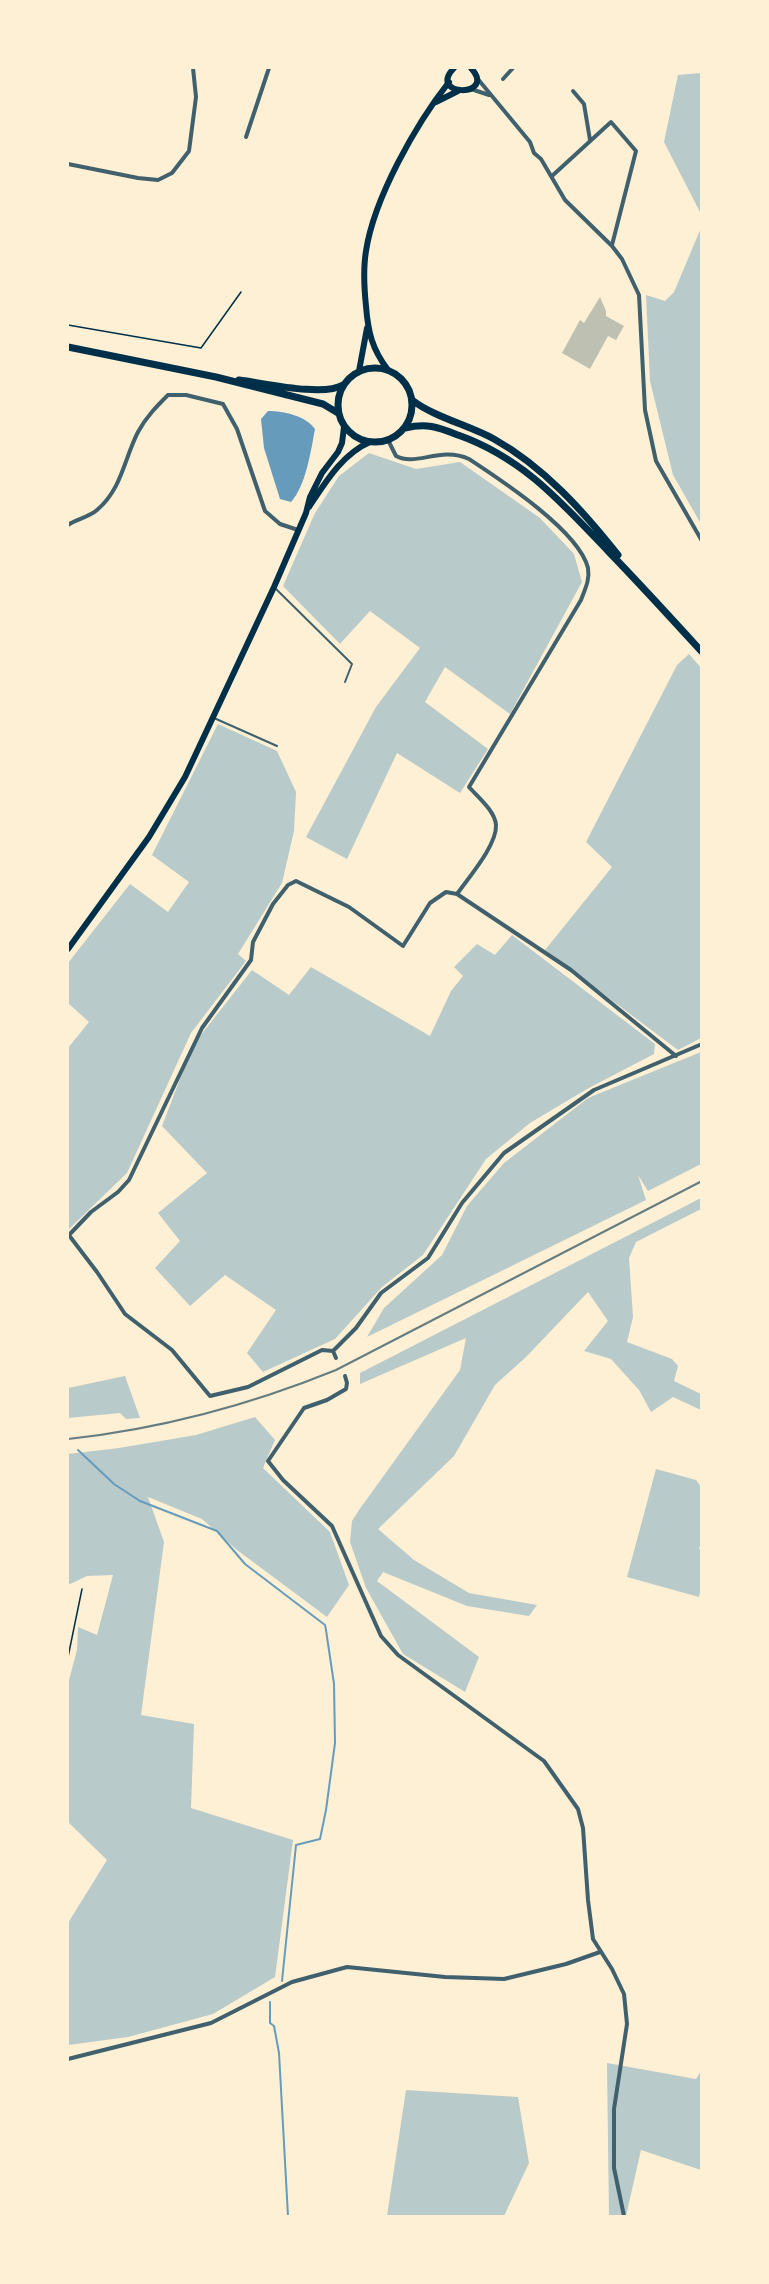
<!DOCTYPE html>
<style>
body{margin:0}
#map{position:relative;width:769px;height:2284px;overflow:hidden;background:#fdf0d5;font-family:"Varela Round",sans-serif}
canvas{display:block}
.frame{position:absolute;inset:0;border:69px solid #fdf0d5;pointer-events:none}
</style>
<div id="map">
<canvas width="769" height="2284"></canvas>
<div class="frame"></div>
</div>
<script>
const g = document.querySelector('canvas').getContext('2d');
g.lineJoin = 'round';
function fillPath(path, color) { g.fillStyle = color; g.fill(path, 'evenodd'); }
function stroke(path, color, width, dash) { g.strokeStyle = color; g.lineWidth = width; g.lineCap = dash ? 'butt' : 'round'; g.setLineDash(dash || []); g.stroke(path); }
const green = new Path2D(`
 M701 73H702L701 214 664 142 678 75Z
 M701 228V524L673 475 650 381 646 295 665 301 674 292Z
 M369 453 416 469 460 462 540 518 574 554 582 582 510 714 445 667 425 702 488 749 460 793 397 753 347 859 306 837 376 707 420 648 370 611 340 644 283 586 315 513 339 476Z
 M689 654 702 669 701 1038 678 1050 545 950 612 867 586 842 677 665Z
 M218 724 277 751 296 792 294 831 282 883 238 954 246 961 191 1033 127 1173 68 1230V1048L89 1022 68 1003V963L130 884 168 912 189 882 152 855Z
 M512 935 655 1044 654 1054 587 1089 530 1123 486 1159 423 1255 382 1287 335 1339 263 1372 247 1353 276 1310 225 1275 190 1306 155 1268 180 1241 158 1213 207 1173 162 1126 193 1045 252 970 289 995 311 967 430 1036 451 991 463 976 454 967 477 944 495 955Z
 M701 1052V1164L648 1191 638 1175 646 1200 367 1337 384 1308 442 1255 467 1206 504 1163 588 1098Z
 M701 1198V1209L636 1242 629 1258 633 1317 627 1342 672 1359 678 1366 674 1381 701 1394V1410L673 1397 651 1412 639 1390 611 1359 584 1351 608 1321 588 1292 526 1357 495 1385 454 1456 378 1529 414 1560 469 1593 537 1605 529 1616 467 1606 383 1572 377 1581 479 1657 465 1692 403 1654 366 1588 350 1542 352 1521 359 1510 460 1370 466 1338 360 1384V1373Z
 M125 1376 140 1418 126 1419 120 1413 68 1418V1388Z
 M255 1417 275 1440 263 1468 330 1532 349 1585 327 1617 237 1550 202 1519 148 1497 164 1542 141 1715 194 1724 191 1808 293 1840 275 1977 213 2014 128 2037 68 2045V1923L107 1860 68 1822V1684L77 1650 78 1627 97 1635 113 1575 87 1576 68 1585V1454L119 1448 196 1435Z
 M656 1469 696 1480 702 1488V1540L699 1549 701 1550V1587L699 1597 627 1577Z
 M607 2063 696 2079 701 2071V2170L641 2150 626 2216H609Z
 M406 2090 518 2097 529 2163 504 2216H387Z`);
const water = new Path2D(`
 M268 411C284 411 306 416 315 429 311 450 306 486 291 502L280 499 264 448 261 419Z`);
const stream = new Path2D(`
 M78 1450 114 1484 140 1501 217 1531 245 1564 325 1625 326 1630 334 1684 335 1743 326 1810 320 1839 296 1845 282 1981
 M270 2002V2023L274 2026 279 2053 288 2216`);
const building = new Path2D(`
 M600 297 606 311V316L624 326 616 340 608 336 590 369 562 353 580 320 584 323Z`);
const path = new Path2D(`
 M68 325 201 348 241 292
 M68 1657 82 1589`);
const service = new Path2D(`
 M276 589 352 664 345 682
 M214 718 277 746`);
const minor = new Path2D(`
 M477 78 530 142 534 153 541 159 565 200 612 246 622 259 639 295 645 410 656 461 702 541
 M503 79 513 68
 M471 89 489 95
 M573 91 584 104 590 140
 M246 137 269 68
 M68 164 138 178 158 180 172 173 189 151 196 97 193 68
 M552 176 611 122 636 151 612 245
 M388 440 396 456C416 467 440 446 469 459 501 480 579 531 588 568 590 580 585 589 581 600L469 787C478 797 495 811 496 825 497 845 469 877 457 894
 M68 525C77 519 89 517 97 510 122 489 124 459 138 432 146 417 157 406 168 395H186L223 404 237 429 265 511 280 524 298 530
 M68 1234 97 1272 125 1314 172 1350 210 1396 248 1387 322 1350 333 1351
 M69 1235 91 1212 118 1192 129 1180 202 1028 251 960 253 942 273 904 288 885 296 881 349 907 403 946 430 903 446 892 457 894 571 970 676 1056
 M333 1351 356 1328 381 1293 428 1258 462 1203 504 1153 594 1090 702 1044
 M333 1351 336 1358
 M345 1376 347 1383 346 1389 327 1400 304 1408 268 1461 283 1480 332 1526 381 1636 398 1655 544 1761 578 1809 583 1828 588 1900 593 1939 612 1969 624 1994 627 2024 614 2109V2168L624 2216
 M68 2059 211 2023 292 1982 347 1967 445 1977 504 1979 566 1964 600 1952`);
const secondary = new Path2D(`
 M454 68C426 97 498 98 471 68
 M436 102 458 91
 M388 370C372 349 368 332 366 306 364 287 363 269 366 251 374 198 416 124 449 82
 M359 371 367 328
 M309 507C325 483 342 454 370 442
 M68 949 149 837 185 777 274 587 306 513 310 497 322 473 338 452 342 443 344 427`);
const primary = new Path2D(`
 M68 347 216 377 323 404 338 413
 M338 405a37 37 0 1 1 74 0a37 37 0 1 1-74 0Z
 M239 380C264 383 323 397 343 385
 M412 400C434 417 468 425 494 439 544 467 583 511 618 555
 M405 428C427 423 437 427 458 435 523 458 561 502 608 551 640 584 671 618 702 652`);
const rail = new Path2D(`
 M68 1439C160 1429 250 1405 336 1370L702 1181`);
fillPath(green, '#b9caca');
fillPath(water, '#669bbc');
stroke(stream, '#669bbc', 2);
fillPath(building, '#bec0b2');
stroke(path, '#003049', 1.5);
stroke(service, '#3f606c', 2);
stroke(minor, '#3f606c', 4);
stroke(secondary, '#003049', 6);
stroke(primary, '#003049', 7);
stroke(rail, '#657d81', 2);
</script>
